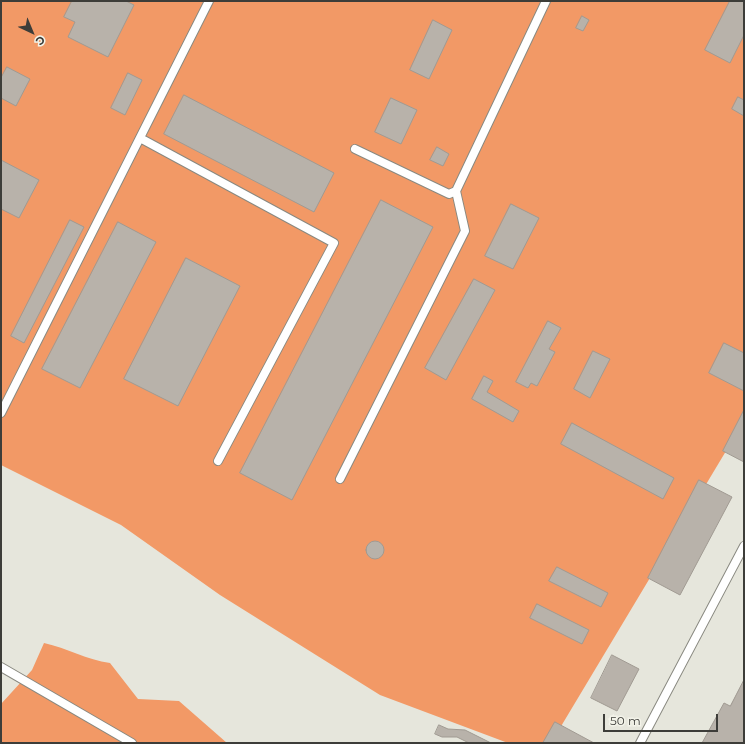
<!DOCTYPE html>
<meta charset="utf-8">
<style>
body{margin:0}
#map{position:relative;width:745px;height:744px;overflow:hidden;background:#e6e6dc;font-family:Montserrat,sans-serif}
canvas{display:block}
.frame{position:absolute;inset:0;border:2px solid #3d3d39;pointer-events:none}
.north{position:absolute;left:12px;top:12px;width:40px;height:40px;-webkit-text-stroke:3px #f3f3e9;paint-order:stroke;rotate:136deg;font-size:11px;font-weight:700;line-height:16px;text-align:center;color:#3d3d39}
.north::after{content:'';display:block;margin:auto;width:14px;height:18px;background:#3d3d39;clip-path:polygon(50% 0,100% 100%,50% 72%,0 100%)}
.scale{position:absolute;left:603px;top:714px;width:115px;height:18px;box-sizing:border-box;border:2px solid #3d3d39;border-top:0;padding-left:5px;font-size:12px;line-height:14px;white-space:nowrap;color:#3d3d39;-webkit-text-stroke:3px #f3f3e9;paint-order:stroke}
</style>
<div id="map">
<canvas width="745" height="744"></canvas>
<div class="frame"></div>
<div class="north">С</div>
<div class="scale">50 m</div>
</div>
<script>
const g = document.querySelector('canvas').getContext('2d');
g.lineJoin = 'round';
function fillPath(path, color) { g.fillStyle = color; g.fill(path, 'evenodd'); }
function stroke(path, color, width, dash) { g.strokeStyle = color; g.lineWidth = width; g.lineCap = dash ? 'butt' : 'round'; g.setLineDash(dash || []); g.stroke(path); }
const green = new Path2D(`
 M1 1H744V421L551 743H508L380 695 220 595 121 525 1 465Z
 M44 643C67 648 87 660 110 663L138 699 179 701 227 743H1V704L32 670Z`);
const building = new Path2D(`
 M72 1H126L134 5 108 57 68 37 75 22 64 17Z
 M730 1H744V35L730 63 705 50Z
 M582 16 589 20 583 31 576 28Z
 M433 20 452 30 429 79 410 70Z
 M7 67 30 79 16 106 1 98V78Z
 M128 73 142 80 125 115 111 108Z
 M184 95 334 173 314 212 164 134Z
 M738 97 744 100V116L732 109Z
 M391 98 417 110 401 144 375 132Z
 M437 147 449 154 443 166 430 160Z
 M1 160 39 180 19 218 1 209Z
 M381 200 433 227 292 500 240 473Z
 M511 204 539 218 513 269 485 256Z
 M70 220 84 227 24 343 11 336Z
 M118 222 156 242 80 388 42 369Z
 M186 258 240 286 178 406 124 379Z
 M474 279 495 290 446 380 425 368Z
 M548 321 561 328 549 349 555 352 537 386 531 383 528 388 516 382Z
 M724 343 744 353V391L709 373Z
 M593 351 610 359 590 398 574 389Z
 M484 376 493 381 487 392 519 411 513 422 472 399Z
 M744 410V462L723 451Z
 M572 423 674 478 663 499 561 444Z
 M699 480 732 497 680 595 648 578Z
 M366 550a9 9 0 1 1 18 0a9 9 0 1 1-18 0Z
 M557 567 608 593 601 607 549 581Z
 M537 604 589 630 582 644 530 618Z
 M612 655 639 669 617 711 591 698Z
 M744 680V743H702L724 703 730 706Z
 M555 722 594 743H543Z
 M439 725 448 729 465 730 491 743H469L457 737H442L435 734Z`);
const lane = new Path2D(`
 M140 138 334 243 218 461
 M355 149 449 194 456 191
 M1 413 209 1
 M340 479 465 231 456 191 546 1
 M1 667 132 743
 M640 743 744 546`);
fillPath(green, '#f29966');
fillPath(building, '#b8b2aa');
stroke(building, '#a09a92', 1);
stroke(lane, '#898980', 10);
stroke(lane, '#fff', 8);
</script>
